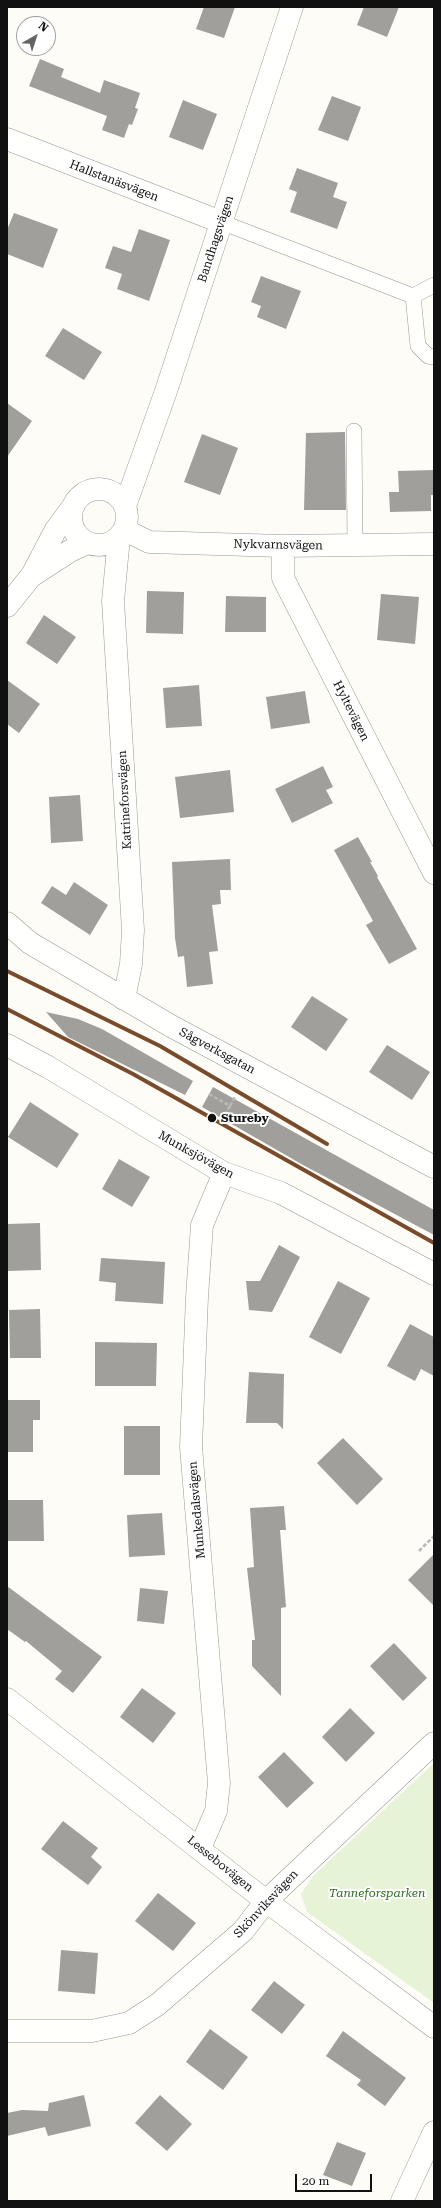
<!DOCTYPE html>
<meta charset="utf-8">
<style>
body{margin:0}
#map{position:relative;width:441px;height:2208px;overflow:hidden;background:#fdfcf7;font-family:"Roboto Serif",serif}
canvas{display:block}
.frame{position:absolute;inset:0;border:8px solid #111;pointer-events:none}
.north{position:absolute;left:16px;top:16px;width:40px;height:40px;box-sizing:border-box;background:#fff;border:1px solid #a0a0a0;border-radius:50%;rotate:39deg;font-size:11px;font-weight:700;line-height:16px;text-align:center;color:#111}
.north::after{content:'';display:block;margin:auto;width:14px;height:18px;background:#646362;clip-path:polygon(50% 0,100% 100%,50% 72%,0 100%)}
.scale{position:absolute;left:295px;top:2174px;width:77px;height:18px;box-sizing:border-box;border:2px solid #111;border-top:0;padding-left:5px;font-size:12px;line-height:14px;white-space:nowrap;color:#111;-webkit-text-stroke:3px #fff;paint-order:stroke}
</style>
<div id="map">
<canvas width="441" height="2208"></canvas>
<div class="frame"></div>
<div class="north">N</div>
<div class="scale">20 m</div>
</div>
<script>
const g = document.querySelector('canvas').getContext('2d');
g.lineJoin = 'round';
function fillPath(path, color) { g.fillStyle = color; g.fill(path, 'evenodd'); }
function stroke(path, color, width, dash) { g.strokeStyle = color; g.lineWidth = width; g.lineCap = dash ? 'butt' : 'round'; g.setLineDash(dash || []); g.stroke(path); }
function write(font, color, halo, rows, align = 'center') {
  g.font = font + ' "Roboto Serif",serif'; g.lineWidth = 4; g.setLineDash([]); g.textBaseline = 'middle'; g.strokeStyle = halo; g.fillStyle = color; for (const [text, x, y, turn = 0] of rows) {
    g.save(); g.translate(x, y); g.rotate((+turn || 0) * Math.PI / 180); g.textAlign = isNaN(turn) ? turn : align; if (halo) g.strokeText(text, 0, 0); g.fillText(text, 0, 0); g.restore();
  }
}
const green = new Path2D(`
 M434 1763V2003L307 1912 301 1894 313 1876Z`);
const building = new Path2D(`
 M204 7H235L224 38 196 29Z
 M364 7H399L387 37 357 25Z
 M40 59 64 69 61 77 100 93 104 80 140 93 135 108 138 109 132 125 129 124 124 138 102 130 107 116 29 86Z
 M332 96 361 107 348 141 318 130Z
 M183 100 217 114 203 150 169 137Z
 M297 168 338 183 333 197 347 202 337 229 290 212 297 192 289 189Z
 M14 213 58 229 43 268 7 254V230Z
 M139 229 170 240 149 301 117 289 122 274 105 268 113 246 131 252Z
 M261 276 301 291 286 329 257 317 261 306 251 302Z
 M63 328 102 352 84 380 45 356Z
 M7 403 32 421 7 457Z
 M345 432 346 510H304L306 433Z
 M202 434 238 448 220 495 184 482Z
 M434 470V495H431V511L390 512 389 492H399L398 471Z
 M147 591 184 592 183 634 146 633Z
 M381 594 419 597 415 644 377 640Z
 M226 596 266 597V632H225Z
 M44 615 76 637 57 664 26 643Z
 M7 680 40 704 19 733 7 724Z
 M199 685 202 726 166 728 163 688Z
 M305 691 310 723 271 729 266 697Z
 M323 766 333 787 326 790 333 803 292 823 275 789Z
 M230 770 234 812 180 818 175 777Z
 M80 795 83 841 51 843 49 797Z
 M358 837 372 862H370L378 876 377 877 417 949 389 964 366 925 373 921 334 850Z
 M230 859 231 890H220L221 904 212 905 218 951 209 952 213 984 187 987 184 956 178 957 175 938 172 862Z
 M74 882 108 905 90 935 41 903 52 886 66 895Z
 M312 996 348 1019 326 1051 291 1027Z
 M46 1012 78 1019 102 1029 193 1081 185 1095 68 1037Z
 M387 1045 430 1072 412 1100 369 1072Z
 M213 1087 434 1210V1235L303 1165 202 1107Z
 M30 1102 79 1134 57 1168 8 1137Z
 M119 1159 150 1177 132 1207 102 1189Z
 M40 1223 41 1270 7 1271V1224Z
 M279 1245 300 1257 272 1312 249 1310 246 1281H260Z
 M101 1258 165 1262 163 1304 115 1301 116 1283 99 1281Z
 M338 1281 370 1298 341 1354 309 1337Z
 M40 1309 41 1358H10L9 1310Z
 M410 1324 434 1337V1376L421 1369 415 1381 387 1366Z
 M95 1342 157 1343 156 1386H95Z
 M249 1372 284 1374 283 1429 277 1423H246Z
 M7 1400H40V1420H33V1452H7Z
 M124 1426H160V1475H124Z
 M343 1438 383 1479 357 1505 317 1463Z
 M7 1500H43L44 1541H7Z
 M284 1506 286 1530H280L286 1607 281 1608V1696L252 1666V1640H255L247 1568 254 1567 250 1508Z
 M162 1513 165 1555 129 1557 127 1515Z
 M434 1554V1606L408 1580Z
 M7 1586 102 1657 73 1693 55 1679 62 1671 26 1641 25 1642 7 1629Z
 M140 1588 168 1591 164 1624 137 1621Z
 M394 1643 427 1678 403 1701 370 1666Z
 M142 1688 176 1713 153 1743 120 1717Z
 M350 1708 375 1733 346 1762 322 1737Z
 M284 1752 314 1783 287 1808 258 1777Z
 M63 1821 98 1848 91 1857 102 1867 88 1885 41 1849Z
 M158 1893 196 1923 173 1951 135 1921Z
 M61 1950 98 1953 95 1994 58 1991Z
 M274 1981 305 2005 282 2034 251 2010Z
 M210 2029 248 2057 223 2090 186 2062Z
 M343 2031 406 2078 385 2106 357 2085 361 2080 326 2056Z
 M84 2095 91 2126 48 2136 45 2127 7 2136V2113L22 2110 48 2111 49 2103Z
 M160 2095 192 2124 167 2151 135 2123Z
 M337 2142 366 2153 352 2186 323 2175Z`);
const path = new Path2D(`
 M209 1094 230 1106 235 1097
 M222 1120 230 1106
 M419 1551 434 1536`);
const service = new Path2D(`
 M221 222 413 296 434 285
 M413 296 418 346 428 356 434 357
 M354 431 355 545`);
const minor = new Path2D(`
 M7 139 221 222
 M71 517a28 28 0 1 1 56 0a28 28 0 1 1-56 0Z
 M125 506 166 391 292 7
 M125 530 149 542 283 546 434 544
 M119 537 113 601 133 930 131 964 124 999
 M283 546V578L434 873
 M33 575 70 551 87 543
 M7 606 32 575 55 531 74 505
 M7 923 30 943 171 1026 434 1167
 M7 1045 48 1067 224 1173 281 1193 434 1274
 M7 1699 266 1901 434 2027
 M200 1848 216 1811 219 1783 191 1447 197 1297 202 1225 224 1173
 M7 2031H92L129 2023 157 2005 243 1931 266 1901 434 1743
 M402 2201 434 2132`);
const metro1 = new Path2D(`
 M7 971 160 1046 327 1144
 M7 1009 133 1074 434 1243`);
const markers = [
 [212,1118,5,"#111"]
];
const streetNames = [
 ["Hallstanäsvägen",114,181,21],
 ["Bandhagsvägen",216,239,-72],
 ["Nykvarnsvägen",278,545,1],
 ["Hyltevägen",351,711,63],
 ["Katrineforsvägen",125,800,-93],
 ["Sågverksgatan",217,1051,28],
 ["Munksjövägen",196,1155,29],
 ["Munkedalsvägen",197,1510,-95],
 ["Lessebovägen",220,1864,39],
 ["Skönviksvägen",266,1904,-47]
];
const stopNames = [
 ["Stureby",221,1118]
];
const parkNames = [
 ["Tanneforsparken",377,1893]
];
fillPath(green, '#e7f3d7');
fillPath(building, '#a19f9c');
stroke(service, '#979795', 16);
stroke(minor, '#979795', 23);
stroke(path, '#b9b9b8', 2.5, [4, 2]);
stroke(service, '#fffffe', 15);
stroke(minor, '#fffffe', 22);
stroke(metro1, '#7a4b2a', 4);
for (const [x, y, r, color] of markers) { const dot = new Path2D(); dot.arc(x, y, r, 0, 2 * Math.PI); g.fillStyle = color; g.fill(dot); stroke(dot, '#fff', 1.5); }
write('12px', '#111', '#fff', streetNames);
write('bold 12px', '#111', '#fff', stopNames, 'left');
write('italic 12px', '#2f6b1f', '#fff', parkNames);
</script>
